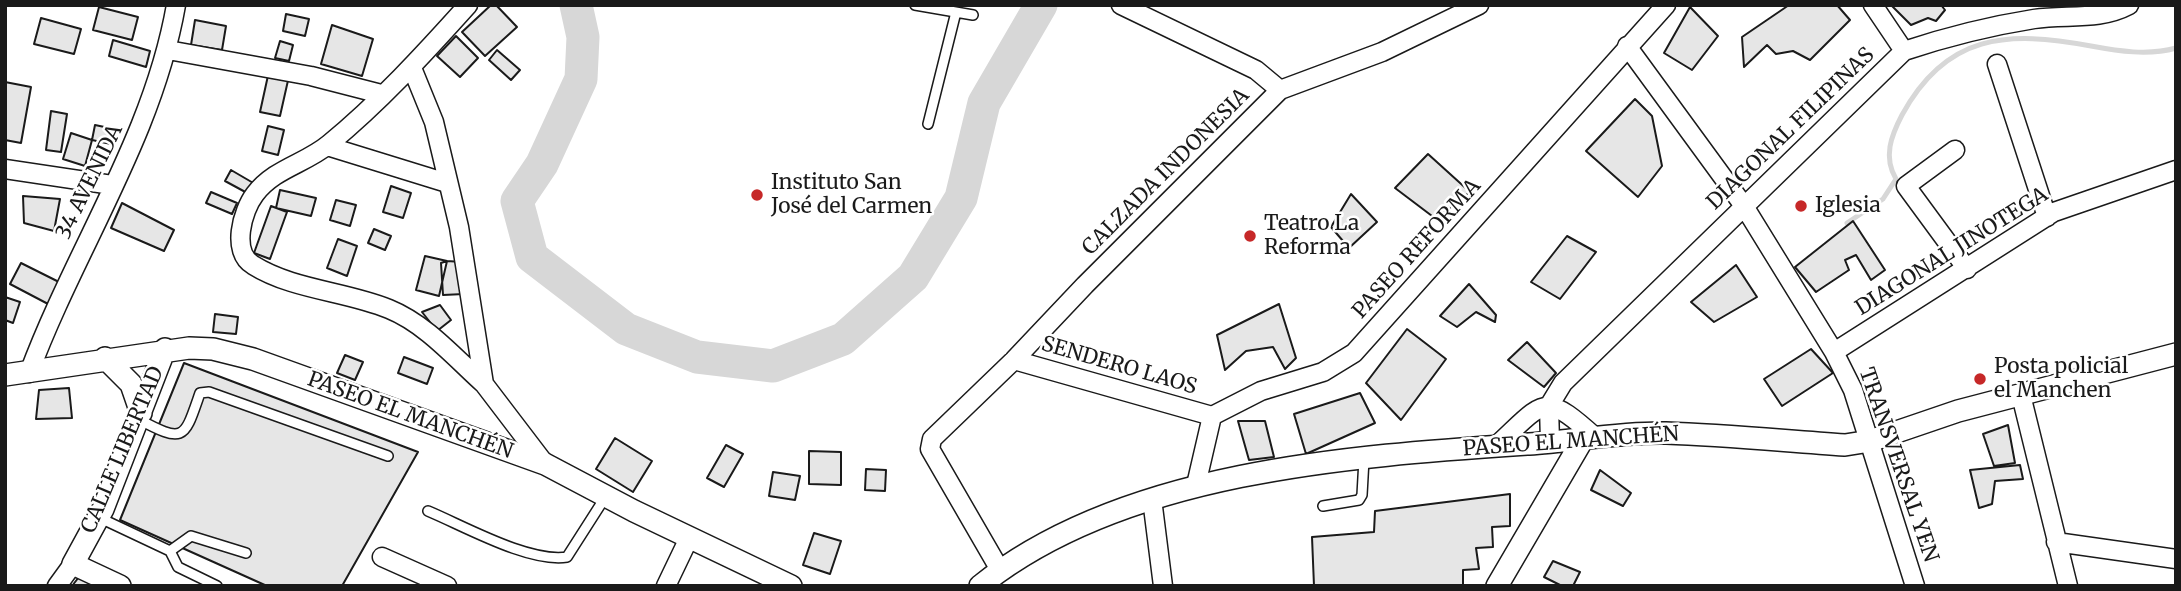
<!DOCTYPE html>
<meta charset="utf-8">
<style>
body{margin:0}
#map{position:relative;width:2181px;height:591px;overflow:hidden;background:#fff;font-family:Merriweather,serif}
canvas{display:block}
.frame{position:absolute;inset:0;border:7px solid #1a1a1a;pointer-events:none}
</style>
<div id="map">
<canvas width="2181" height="591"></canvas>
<div class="frame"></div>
</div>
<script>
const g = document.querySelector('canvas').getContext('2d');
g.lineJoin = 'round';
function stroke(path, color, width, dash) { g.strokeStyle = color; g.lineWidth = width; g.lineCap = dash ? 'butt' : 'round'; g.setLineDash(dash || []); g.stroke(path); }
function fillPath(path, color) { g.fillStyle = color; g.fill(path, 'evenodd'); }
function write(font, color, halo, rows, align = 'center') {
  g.font = font + ' Merriweather,serif'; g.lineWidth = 5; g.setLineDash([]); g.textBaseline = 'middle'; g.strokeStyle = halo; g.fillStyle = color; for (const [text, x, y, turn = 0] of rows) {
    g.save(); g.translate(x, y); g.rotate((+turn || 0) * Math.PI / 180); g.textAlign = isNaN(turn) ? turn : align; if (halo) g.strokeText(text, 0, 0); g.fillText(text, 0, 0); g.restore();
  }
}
const stream = new Path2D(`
 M1847 223 1883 199 1896 179C1883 157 1891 136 1902 115 1946 34 2007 30 2091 46 2118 51 2148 56 2176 48`);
const river = new Path2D(`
 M576 5 583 37 581 79 542 164 517 201 532 257 626 329 697 357 773 366 843 339 913 277 961 198 984 103 1041 5`);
const building = new Path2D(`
 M491 5H496L517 27 485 56 462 32Z
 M1789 5H1837L1850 20 1810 60 1793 51 1776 54 1767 45 1744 67 1742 37Z
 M1891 5H1941L1945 10 1936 21 1928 18 1911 25Z
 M99 7 138 17 132 40 93 30Z
 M1690 7 1718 36 1692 70 1664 53Z
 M286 14 309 19 305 36 283 31Z
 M41 18 81 29 74 54 34 44Z
 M195 20 226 26 222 50 191 45Z
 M332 25 373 39 362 76 321 64Z
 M456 36 478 58 460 77 437 56Z
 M113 40 150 51 146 67 109 56Z
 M280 41 293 45 289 61 275 58Z
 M497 50 520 70 511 80 489 60Z
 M269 71 289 76 280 116 260 112Z
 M5 82 31 87 21 143 5 140Z
 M1635 99 1652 116 1662 166 1638 197 1586 151Z
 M51 111 67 114 61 152 46 150Z
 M95 125 114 129 111 144 92 140Z
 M268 126 284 130 278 155 262 151Z
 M71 133 92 140 85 166 63 159Z
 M1428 154 1470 192 1436 219 1395 188Z
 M231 170 255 184 249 194 225 181Z
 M391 186 411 193 403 218 383 212Z
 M280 190 316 198 311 216 276 208Z
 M211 192 237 203 232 214 206 203Z
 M1351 194 1377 222 1349 248 1331 227Z
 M23 196 60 199 54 231 24 223Z
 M336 200 356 205 350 226 330 220Z
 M122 203 174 230 164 251 111 228Z
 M271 206 287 212 270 259 254 253Z
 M1853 221 1885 270 1871 280 1856 255 1845 260 1849 270 1816 292 1795 267Z
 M374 229 391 236 385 250 368 243Z
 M1567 236 1596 252 1560 299 1531 282Z
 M338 239 357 246 347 276 327 268Z
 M425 256 447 261 439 296 416 290Z
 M447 261 462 262 464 294 443 295 441 263Z
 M21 263 61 283 50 305 10 284Z
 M1736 265 1757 297 1714 322 1691 302Z
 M1469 284 1496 315 1495 322 1476 312 1457 327 1440 316Z
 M5 297 20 302 13 323 5 320Z
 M1279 304 1296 358 1285 369 1273 347 1246 351 1225 370 1217 335Z
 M440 305 451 320 437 331 422 312Z
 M215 314 238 317 236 334 213 332Z
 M1407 329 1446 359 1401 420 1366 383Z
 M1527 342 1556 373 1544 387 1508 360Z
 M1811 349 1833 373 1782 406 1764 379Z
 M345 355 363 362 355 380 337 373Z
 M404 357 433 368 427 384 398 373Z
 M184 363 418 452 342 586H267L120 520Z
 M69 388 72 418 36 419 39 390Z
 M1360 393 1375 423 1306 454 1294 414Z
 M1238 421H1265L1274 457 1249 460Z
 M2008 425 2015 463 1994 466 1983 434Z
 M615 438 652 461 633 492 596 469Z
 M726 445 743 454 724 487 707 478Z
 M809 451 841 452V485L809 484Z
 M2020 465 2023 479 1995 481 1992 504 1979 508 1970 470Z
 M866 469 886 470 885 491 865 490Z
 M1600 470 1631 493 1623 506 1591 490Z
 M773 472 800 476 795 500 769 496Z
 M1510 494V526L1492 527 1493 547 1476 548 1479 569 1463 570V586H1314L1312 537 1374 532 1375 511Z
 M814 533 841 541 830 574 803 565Z
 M1553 561 1580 572 1573 586H1562L1544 577Z
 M82 573 105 586H72Z`);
const service = new Path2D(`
 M915 5 973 15
 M928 124 956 12
 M138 419C185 444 184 439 200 393L209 392 388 456
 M1323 506 1359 500 1362 495 1364 459
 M428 511C464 526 529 563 567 557L606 496
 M100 518 170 551 178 567 217 586
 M170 551 191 536 246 553`);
const minor = new Path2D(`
 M468 5C424 54 379 103 329 144 305 164 275 168 255 194 242 211 231 252 253 265 293 290 345 291 389 309 426 324 455 358 484 384
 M1121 5 1256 70 1280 90
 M1873 5 1904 51
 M1627 46 1744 206 1834 352 1853 390 1915 586
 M168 50 311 76 381 94
 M1997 64 2047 217
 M412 68 434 122 459 227 484 384 545 464
 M327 146 447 183
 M1955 150 1906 186 1967 269
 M5 169 112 185
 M1834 352 2054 212 2176 170
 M1014 360 1212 416
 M29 373C75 249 153 137 176 5
 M2021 395 2068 586
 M1550 442 1549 406 1563 383 1904 51C1946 37 1990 26 2034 19 2067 14 2099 21 2129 5
 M1496 446C1545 401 1543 390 1596 438
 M1196 485 1212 416 1261 391 1323 372 1354 353 1666 5
 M1152 499 1163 586
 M2056 542 2176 559
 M382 557 447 586
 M1000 570 930 449 932 439 1014 360 1085 285 1280 90 1382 52 1479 5
 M57 586 73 564
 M666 586 689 538`);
const tertiary = new Path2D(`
 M105 358 131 384 141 413
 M5 375 189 348 213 349 253 359 545 464 634 511 791 586
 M120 586 73 564 103 509 165 349
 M980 586C1123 471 1351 456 1529 444 1574 441 1621 432 1666 433 1726 435 1785 441 1845 445L1870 441 1958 411 2176 354
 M1497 586 1583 439`);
const markers = [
 [757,195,7,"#c62828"],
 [1801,206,7,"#c62828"],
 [1250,236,7,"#c62828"],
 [1980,379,7,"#c62828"]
];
const streetNames = [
 ["DIAGONAL FILIPINAS",1791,129,-44],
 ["CALZADA INDONESIA",1166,172,-45],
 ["34 AVENIDA",90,182,-64],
 ["PASEO REFORMA",1417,249,-48],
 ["DIAGONAL JINOTEGA",1952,252,-32],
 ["SENDERO LAOS",1119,366,16],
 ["PASEO EL MANCHÉN",410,416,20],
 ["PASEO EL MANCHÉN",1571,442,-4],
 ["CALLE LIBERTAD",123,450,-67],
 ["TRANSVERSAL YEN",1898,465,71]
];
const poiNames = [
 ["Instituto San",771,183],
 ["José del Carmen",771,207],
 ["Iglesia",1815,206],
 ["Teatro La",1264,224],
 ["Reforma",1264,248],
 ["Posta policial",1994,367],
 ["el Manchen",1994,391]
];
stroke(stream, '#d7d7d7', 5);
stroke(river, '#d7d7d7', 33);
fillPath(building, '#e6e6e6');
stroke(building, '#1a1a1a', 2);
stroke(service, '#1a1a1a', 12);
stroke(minor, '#1a1a1a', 21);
stroke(tertiary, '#1a1a1a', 24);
stroke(service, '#fff', 9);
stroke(minor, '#fff', 18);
stroke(tertiary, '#fff', 21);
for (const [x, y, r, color] of markers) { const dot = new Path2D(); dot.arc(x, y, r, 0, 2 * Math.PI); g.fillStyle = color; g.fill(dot); stroke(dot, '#fff', 2.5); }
write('21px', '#1a1a1a', '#fff', streetNames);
write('21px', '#1a1a1a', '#fff', poiNames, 'left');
</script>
